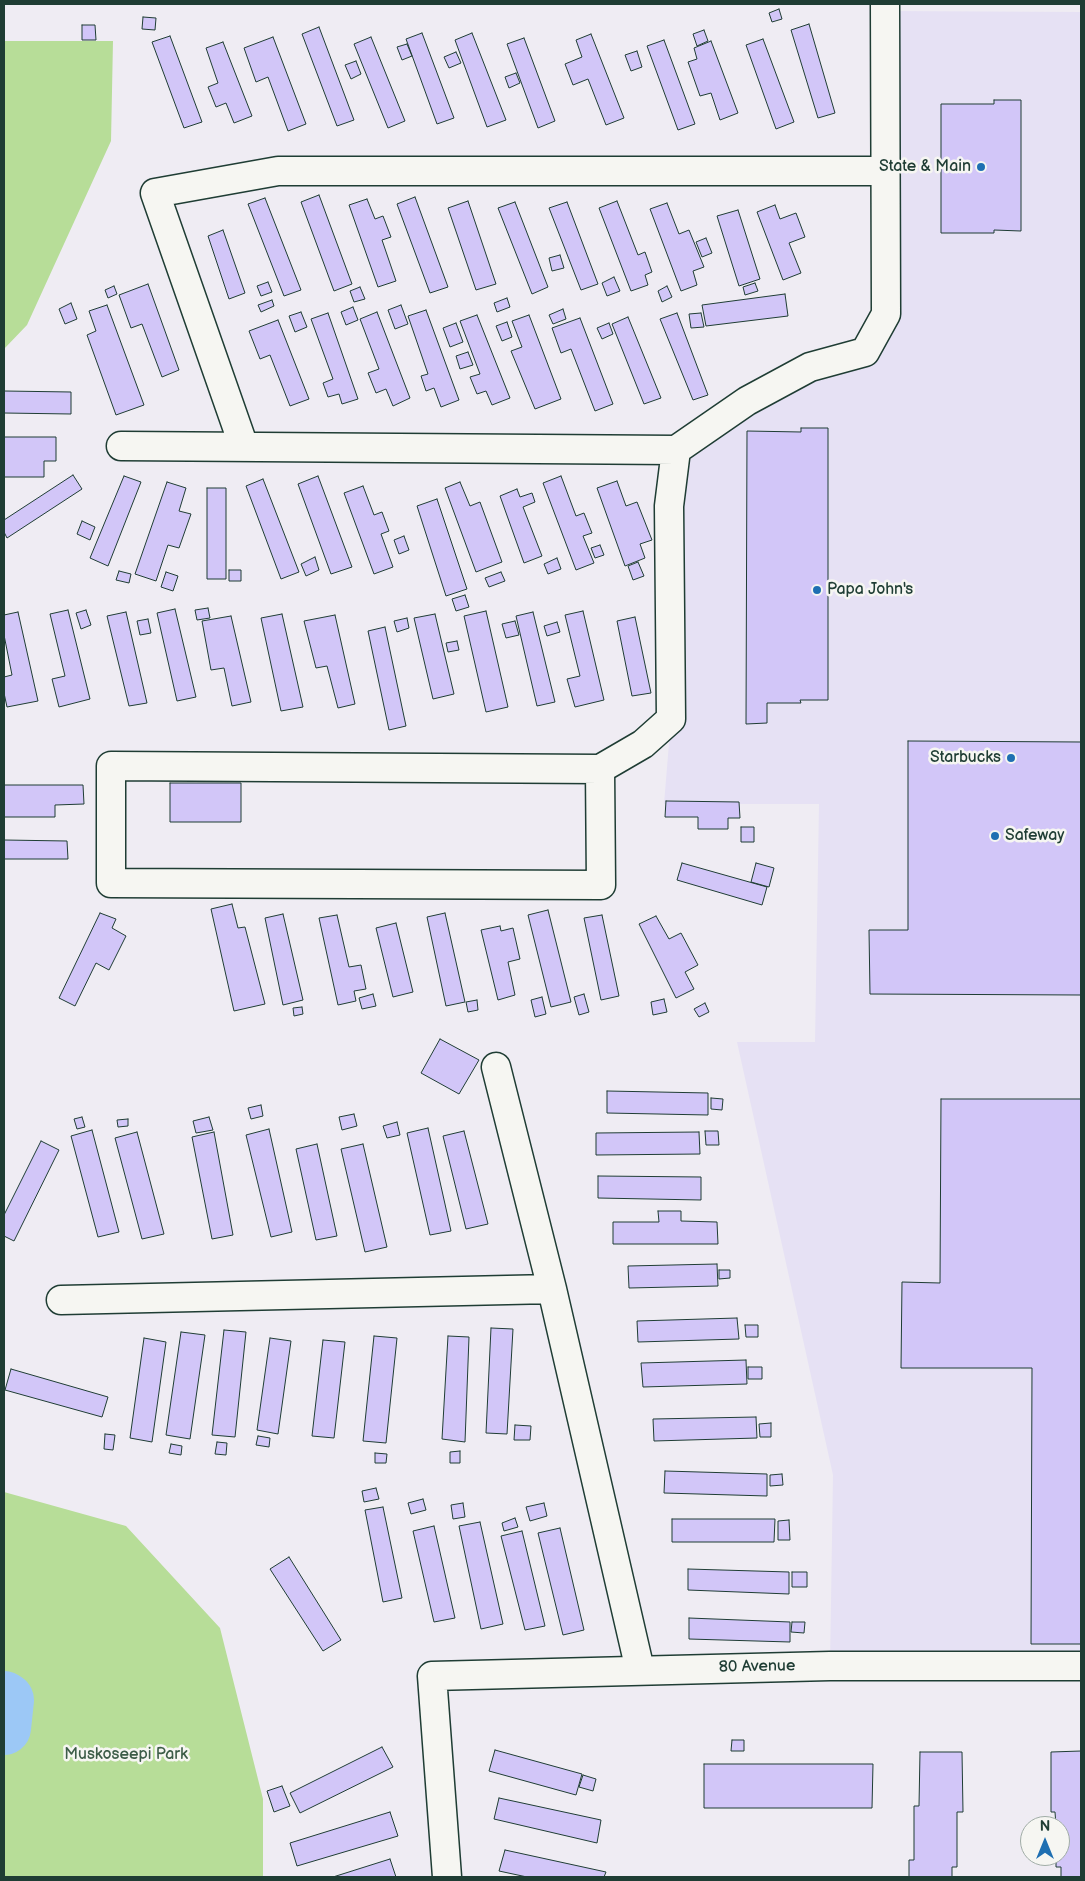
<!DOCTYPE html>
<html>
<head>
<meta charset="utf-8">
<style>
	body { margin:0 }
	#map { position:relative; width:1085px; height:1881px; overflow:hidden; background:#efecf3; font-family:"Balsamiq Sans",sans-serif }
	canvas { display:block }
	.frame { position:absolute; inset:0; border:5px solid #1f3d34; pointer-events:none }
	.north { position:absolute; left:1020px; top:1816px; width:50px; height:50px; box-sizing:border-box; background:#f6f6f2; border:1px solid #a0aca6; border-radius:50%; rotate:0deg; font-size:14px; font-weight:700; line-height:20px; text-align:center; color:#1f3d34 }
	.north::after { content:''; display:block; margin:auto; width:18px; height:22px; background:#1f6fb2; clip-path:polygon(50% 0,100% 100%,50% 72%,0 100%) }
</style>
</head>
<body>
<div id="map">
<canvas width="1085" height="1881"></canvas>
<div class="frame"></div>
<div class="north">N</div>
</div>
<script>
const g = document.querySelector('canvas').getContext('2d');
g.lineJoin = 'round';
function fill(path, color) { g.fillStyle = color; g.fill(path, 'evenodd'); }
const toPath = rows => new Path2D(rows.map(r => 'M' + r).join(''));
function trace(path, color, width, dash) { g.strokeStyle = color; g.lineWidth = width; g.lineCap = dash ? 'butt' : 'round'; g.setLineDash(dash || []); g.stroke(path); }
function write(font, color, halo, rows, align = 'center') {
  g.font = font + ' "Balsamiq Sans",sans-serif'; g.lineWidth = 5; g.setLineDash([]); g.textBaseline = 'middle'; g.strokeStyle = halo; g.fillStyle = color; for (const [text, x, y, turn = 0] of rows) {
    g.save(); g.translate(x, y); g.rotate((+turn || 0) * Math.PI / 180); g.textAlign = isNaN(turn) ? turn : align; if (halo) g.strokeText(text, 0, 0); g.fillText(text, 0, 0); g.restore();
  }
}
const built = toPath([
	[885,11,1081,12,1081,1666,830,1666,833,1475,737,1042,815,1042,819,804,664,804,671,719,676,450,865,352,886,314]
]);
const green = toPath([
	[4,41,113,41,111,141,27,325,4,349],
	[4,1492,126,1526,220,1628,263,1799,263,1877,4,1877]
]);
const river = toPath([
	[4,1698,7,1700,4,1728]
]);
const building = toPath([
	[779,9,782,19,772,22,769,13,779,9],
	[143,17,156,18,155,30,142,29,143,17],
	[809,24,835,113,818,118,791,30,809,24],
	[82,25,95,25,96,40,82,40,82,25],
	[319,27,354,120,337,126,302,34,319,27],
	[704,30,708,41,697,46,693,34,704,30],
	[422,33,454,118,437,124,406,39,422,33],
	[472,33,506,120,487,127,455,40,472,33],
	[591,34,624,118,606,125,588,79,573,85,565,64,582,57,576,40,591,34],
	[170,36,202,122,184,128,152,42,170,36],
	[273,37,306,124,288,131,268,77,256,82,244,48,273,37],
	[371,37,405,121,388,128,354,44,371,37],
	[524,38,555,121,538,128,507,44,524,38],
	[763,39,794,122,776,129,746,45,763,39],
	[664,40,695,124,678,130,647,46,664,40],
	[711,41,738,113,720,120,711,93,700,96,688,62,697,59,694,48,711,41],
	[223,42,252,116,234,123,226,103,216,107,208,87,218,83,206,48,223,42],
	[407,44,412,56,402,60,397,47,407,44],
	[637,51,642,67,631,71,625,55,637,51],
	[456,52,461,63,449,68,444,57,456,52],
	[356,61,361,74,351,79,345,65,356,61],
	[516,73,520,83,509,88,505,77,516,73],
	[994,100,1021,100,1021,231,994,230,994,233,941,233,941,104,994,104,994,100],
	[319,195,352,284,334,291,301,202,319,195],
	[415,197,448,287,430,293,397,204,415,197],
	[265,198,301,290,284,296,248,204,265,198],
	[367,199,375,219,383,216,391,237,382,240,396,281,378,287,349,205,367,199],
	[468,201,496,284,476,290,448,208,468,201],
	[617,201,638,255,645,252,652,272,645,275,648,285,631,291,599,208,617,201],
	[515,202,548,287,532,294,498,208,515,202],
	[567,202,598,284,581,290,549,208,567,202],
	[667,203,679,234,689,230,704,267,693,271,697,285,681,291,650,209,667,203],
	[775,205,780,219,796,213,805,237,789,243,801,273,783,280,757,212,775,205],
	[738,210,760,279,739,286,717,216,738,210],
	[223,230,245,293,229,299,208,236,223,230],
	[706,238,712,253,702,257,696,242,706,238],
	[560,255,564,268,552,271,549,258,560,255],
	[614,277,620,291,607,296,602,283,614,277],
	[268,282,272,292,261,296,257,286,268,282],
	[755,283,758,291,745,295,743,287,755,283],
	[148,284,179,370,162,377,142,324,131,328,119,295,148,284],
	[114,286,117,294,108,298,105,290,114,286],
	[667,286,672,297,662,302,658,291,667,286],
	[360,287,365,299,354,302,350,291,360,287],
	[785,294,788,316,706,326,702,305,785,294],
	[507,298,510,307,497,312,494,303,507,298],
	[272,300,274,306,261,312,258,305,272,300],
	[71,303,77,319,65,324,59,309,71,303],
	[107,305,144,405,116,415,87,335,96,331,89,311,107,305],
	[401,305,408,324,395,329,388,310,401,305],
	[353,307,358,320,346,325,341,312,353,307],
	[563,309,566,319,553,324,549,315,563,309],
	[426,310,459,400,441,407,434,388,426,391,421,376,428,374,408,316,426,310],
	[301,312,307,327,295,332,289,316,301,312],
	[377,312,410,398,393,406,386,389,376,393,368,373,379,369,360,319,377,312],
	[328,313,358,399,342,404,339,394,328,397,323,383,333,379,311,319,328,313],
	[677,313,708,395,693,400,660,319,677,313],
	[701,313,704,327,691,328,689,314,701,313],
	[477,315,510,398,492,405,486,391,477,394,470,377,480,374,460,321,477,315],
	[529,315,561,399,535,409,511,351,522,347,512,321,529,315],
	[628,317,661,398,644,404,612,324,628,317],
	[580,318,613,404,595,411,571,349,561,353,552,328,580,318],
	[278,320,309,399,290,406,270,355,260,359,249,331,278,320],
	[507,322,512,337,502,341,496,326,507,322],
	[456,323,463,342,450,347,443,328,456,323],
	[609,323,613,334,602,339,597,328,609,323],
	[468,352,473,365,460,369,456,356,468,352],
	[4,391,71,392,71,414,4,413,4,391],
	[801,428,828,428,828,700,800,700,801,703,767,703,767,723,746,724,747,431,801,432,801,428],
	[4,437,56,437,56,461,44,461,44,477,4,477,4,437],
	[73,475,82,489,7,538,4,532,4,520,73,475],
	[124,476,141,482,108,566,90,558,124,476],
	[318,476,352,567,331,574,298,484,318,476],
	[561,476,576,516,584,513,592,533,583,536,594,563,576,570,543,483,561,476],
	[263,479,299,572,281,579,246,486,263,479],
	[617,481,626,506,637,502,652,540,640,544,645,558,625,566,597,488,617,481],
	[167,482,186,488,179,511,191,514,179,548,168,545,156,581,135,574,167,482],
	[460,482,470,506,480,502,502,562,476,572,445,488,460,482],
	[363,486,374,515,382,512,389,531,381,534,393,567,374,574,344,493,363,486],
	[207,488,226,488,226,579,207,579,207,488],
	[517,489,520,497,532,493,535,502,523,507,542,556,524,563,500,496,517,489],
	[437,499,467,589,446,596,417,506,437,499],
	[82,521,95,527,90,540,77,534,82,521],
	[404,536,409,550,399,554,394,540,404,536],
	[600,545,604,555,595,558,591,548,600,545],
	[315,557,319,570,306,576,301,564,315,557],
	[557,558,561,569,548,574,544,564,557,558],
	[638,562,644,576,633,580,628,566,638,562],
	[229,570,241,570,241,581,229,581,229,570],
	[119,571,131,574,129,583,116,580,119,571],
	[166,572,178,576,173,591,161,587,166,572],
	[501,572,505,581,489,587,485,578,501,572],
	[465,595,469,607,456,611,452,599,465,595],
	[208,608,210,618,197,620,195,610,208,608],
	[175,609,196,697,177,701,157,613,175,609],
	[68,610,90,699,59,707,52,679,65,676,50,614,68,610],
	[86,610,91,625,81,629,76,613,86,610],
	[486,611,508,707,486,712,464,616,486,611],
	[583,611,604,700,575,707,567,679,580,676,565,615,583,611],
	[18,612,38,701,7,707,4,693,4,677,12,675,4,635,4,615,18,612],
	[126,612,147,703,129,706,107,616,126,612],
	[533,612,555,702,537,706,516,616,533,612],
	[282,614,303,707,281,711,261,618,282,614],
	[435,614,454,694,433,699,414,618,435,614],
	[335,615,355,704,338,708,327,666,316,668,304,621,335,615],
	[231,616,251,702,232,706,224,668,211,670,202,621,231,616],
	[635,617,651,693,632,696,617,621,635,617],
	[407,618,409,628,397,632,394,621,407,618],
	[148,619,151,633,140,635,137,621,148,619],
	[515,621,519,635,506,638,502,624,515,621],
	[557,622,560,632,547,636,544,626,557,622],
	[385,627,406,726,389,730,368,631,385,627],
	[457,641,459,650,448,652,446,643,457,641],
	[908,741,1081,742,1081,995,870,994,869,930,908,930,908,741],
	[170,783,241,783,241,822,170,822,170,783],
	[4,785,83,785,84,804,55,805,55,817,4,817,4,785],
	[666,801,739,802,740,818,728,818,728,829,698,829,698,817,665,817,666,801],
	[741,827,754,827,754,842,741,842,741,827],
	[4,840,67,841,68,859,4,859,4,840],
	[682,863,767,887,762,905,677,880,682,863],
	[756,863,774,868,769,887,751,882,756,863],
	[232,904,238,928,245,927,265,1004,234,1011,211,909,232,904],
	[548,910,571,1002,551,1007,528,915,548,910],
	[100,913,116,919,112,928,126,936,109,970,96,963,75,1006,59,998,100,913],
	[445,913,465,1002,446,1006,427,917,445,913],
	[283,914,303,1000,283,1005,265,918,283,914],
	[337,915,349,967,361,965,366,989,354,991,356,1001,338,1005,319,918,337,915],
	[602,915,619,996,601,1000,584,918,602,915],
	[656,916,669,939,681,933,698,965,685,972,694,989,676,998,639,924,656,916],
	[396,923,413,992,393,997,376,928,396,923],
	[500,926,501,931,513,928,520,959,508,962,515,995,498,1000,481,930,500,926],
	[373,994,376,1006,362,1009,359,998,373,994],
	[584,994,589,1012,579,1015,574,997,584,994],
	[542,997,546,1014,535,1017,531,1000,542,997],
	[664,999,667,1012,653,1015,651,1002,664,999],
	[477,1000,478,1010,468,1012,466,1002,477,1000],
	[705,1003,709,1012,699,1017,694,1009,705,1003],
	[302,1007,303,1014,294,1016,293,1008,302,1007],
	[440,1039,479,1060,459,1094,421,1073,440,1039],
	[607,1091,708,1093,708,1115,607,1113,607,1091],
	[711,1098,723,1099,722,1110,711,1109,711,1098],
	[941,1099,1081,1099,1081,1644,1031,1644,1032,1368,901,1368,902,1282,940,1283,941,1099],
	[261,1105,263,1116,251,1119,248,1108,261,1105],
	[354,1114,357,1126,342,1130,339,1117,354,1114],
	[82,1117,85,1127,77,1129,74,1119,82,1117],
	[209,1117,213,1130,196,1133,193,1121,209,1117],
	[128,1119,128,1126,118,1127,117,1120,128,1119],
	[397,1122,400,1135,387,1138,383,1126,397,1122],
	[428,1128,451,1231,430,1235,407,1133,428,1128],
	[269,1129,292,1232,271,1237,246,1135,269,1129],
	[92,1130,119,1232,98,1237,71,1136,92,1130],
	[464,1131,488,1224,466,1229,443,1136,464,1131],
	[705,1131,718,1131,719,1145,706,1145,705,1131],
	[137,1132,164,1234,142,1239,115,1138,137,1132],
	[214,1132,233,1235,212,1239,192,1137,214,1132],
	[699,1132,700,1154,596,1155,596,1133,699,1132],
	[41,1141,59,1150,14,1241,4,1236,4,1215,41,1141],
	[317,1144,337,1236,316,1240,296,1149,317,1144],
	[363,1144,387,1247,365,1252,341,1149,363,1144],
	[598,1176,701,1177,701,1200,598,1198,598,1176],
	[658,1211,681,1211,681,1221,717,1222,718,1244,613,1244,613,1222,659,1222,658,1211],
	[717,1264,718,1286,629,1288,628,1266,717,1264],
	[719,1270,730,1270,730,1278,719,1279,719,1270],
	[737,1318,739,1339,638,1342,637,1321,737,1318],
	[745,1325,758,1325,758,1337,746,1337,745,1325],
	[491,1328,513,1329,507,1434,486,1433,491,1328],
	[224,1330,246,1332,235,1437,212,1435,224,1330],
	[181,1332,205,1335,190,1439,166,1435,181,1332],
	[374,1336,397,1338,386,1443,363,1441,374,1336],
	[448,1336,469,1337,465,1442,442,1439,448,1336],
	[144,1338,166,1342,152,1442,130,1438,144,1338],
	[270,1338,291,1341,278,1434,257,1430,270,1338],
	[323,1340,345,1342,334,1438,312,1436,323,1340],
	[746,1360,747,1384,643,1387,641,1363,746,1360],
	[748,1367,762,1367,762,1379,748,1379,748,1367],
	[11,1369,108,1397,102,1417,5,1390,11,1369],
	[756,1417,757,1438,654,1441,653,1419,756,1417],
	[771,1423,771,1437,760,1437,759,1424,771,1423],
	[515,1425,531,1426,530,1440,514,1440,515,1425],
	[105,1434,115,1435,113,1450,104,1449,105,1434],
	[258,1436,270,1438,269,1447,256,1445,258,1436],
	[217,1442,227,1443,226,1455,215,1454,217,1442],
	[171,1444,182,1446,181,1455,169,1453,171,1444],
	[460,1451,460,1463,450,1463,450,1452,460,1451],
	[375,1453,387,1454,386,1463,375,1463,375,1453],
	[665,1471,767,1474,767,1496,664,1493,665,1471],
	[782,1474,783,1485,770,1486,770,1475,782,1474],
	[376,1488,379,1499,364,1502,362,1491,376,1488],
	[423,1499,426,1510,411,1514,408,1503,423,1499],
	[463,1503,465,1517,453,1519,451,1505,463,1503],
	[544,1503,547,1516,530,1521,526,1507,544,1503],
	[383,1507,402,1598,383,1602,365,1510,383,1507],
	[515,1518,518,1527,504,1531,502,1523,515,1518],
	[672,1519,775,1519,774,1542,672,1542,672,1519],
	[789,1520,790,1540,778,1540,778,1521,789,1520],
	[480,1522,503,1624,481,1629,459,1526,480,1522],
	[434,1526,455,1618,434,1622,413,1531,434,1526],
	[560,1528,584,1630,563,1635,538,1533,560,1528],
	[522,1531,545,1626,525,1630,501,1536,522,1531],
	[289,1557,341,1640,323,1651,270,1569,289,1557],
	[688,1569,789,1572,789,1594,688,1590,688,1569],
	[792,1572,807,1572,807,1587,792,1587,792,1572],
	[689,1618,790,1622,790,1642,689,1639,689,1618],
	[792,1622,805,1622,804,1633,791,1632,792,1622],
	[732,1740,744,1740,744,1751,731,1751,732,1740],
	[382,1747,393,1767,300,1813,290,1793,382,1747],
	[495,1750,582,1774,576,1795,489,1771,495,1750],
	[1081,1751,1081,1877,1061,1877,1061,1867,1056,1867,1056,1856,1060,1856,1060,1826,1056,1826,1055,1812,1051,1812,1051,1752,1081,1751],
	[920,1752,962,1752,963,1812,957,1812,957,1867,952,1867,952,1877,909,1877,909,1860,914,1860,914,1806,919,1806,920,1752],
	[704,1764,873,1764,872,1808,704,1808,704,1764],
	[583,1775,596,1779,593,1791,579,1787,583,1775],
	[282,1786,290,1806,274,1812,267,1791,282,1786],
	[499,1798,601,1820,597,1843,494,1819,499,1798],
	[390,1812,398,1836,297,1866,290,1843,390,1812],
	[505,1850,606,1872,604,1877,527,1877,499,1871,505,1850],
	[390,1859,396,1877,333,1877,390,1859]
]);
const minor = toPath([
	[121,446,676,450,747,401,810,367,865,352,886,314,885,4],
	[244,447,155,193,278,171,884,171],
	[600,769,601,885,111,883,111,766,600,769,643,744,671,719,669,506,676,450],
	[496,1067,552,1289,640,1670],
	[61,1300,552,1289],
	[447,1877,432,1676,830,1666,1081,1666]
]);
const markers = [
	[981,167,5,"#1f6fb2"],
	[817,590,5,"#1f6fb2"],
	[1011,758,5,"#1f6fb2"],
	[995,836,5,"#1f6fb2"]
];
const poiNames = [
	["State & Main",971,167],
	["Papa John's",827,590,"left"],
	["Starbucks",1001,758],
	["Safeway",1005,836,"left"]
];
const streetNames = [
	["80 Avenue",757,1667,-1]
];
const parkNames = [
	["Muskoseepi Park",126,1755]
];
fill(built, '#e6e1f4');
fill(green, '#b7dd98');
trace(river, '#9cc8f6', 54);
fill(building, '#d2c6f8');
trace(building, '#1f3d34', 1);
trace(minor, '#1f3d34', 31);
trace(minor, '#f6f6f2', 28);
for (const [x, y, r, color] of markers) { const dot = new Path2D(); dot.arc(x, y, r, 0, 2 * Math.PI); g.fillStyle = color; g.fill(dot); trace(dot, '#f6f6f2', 2); }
write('16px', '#1f3d34', '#f6f6f2', poiNames, 'right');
write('16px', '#1f3d34', '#f6f6f2', streetNames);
write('16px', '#3d5d48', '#f6f6f2', parkNames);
</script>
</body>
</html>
